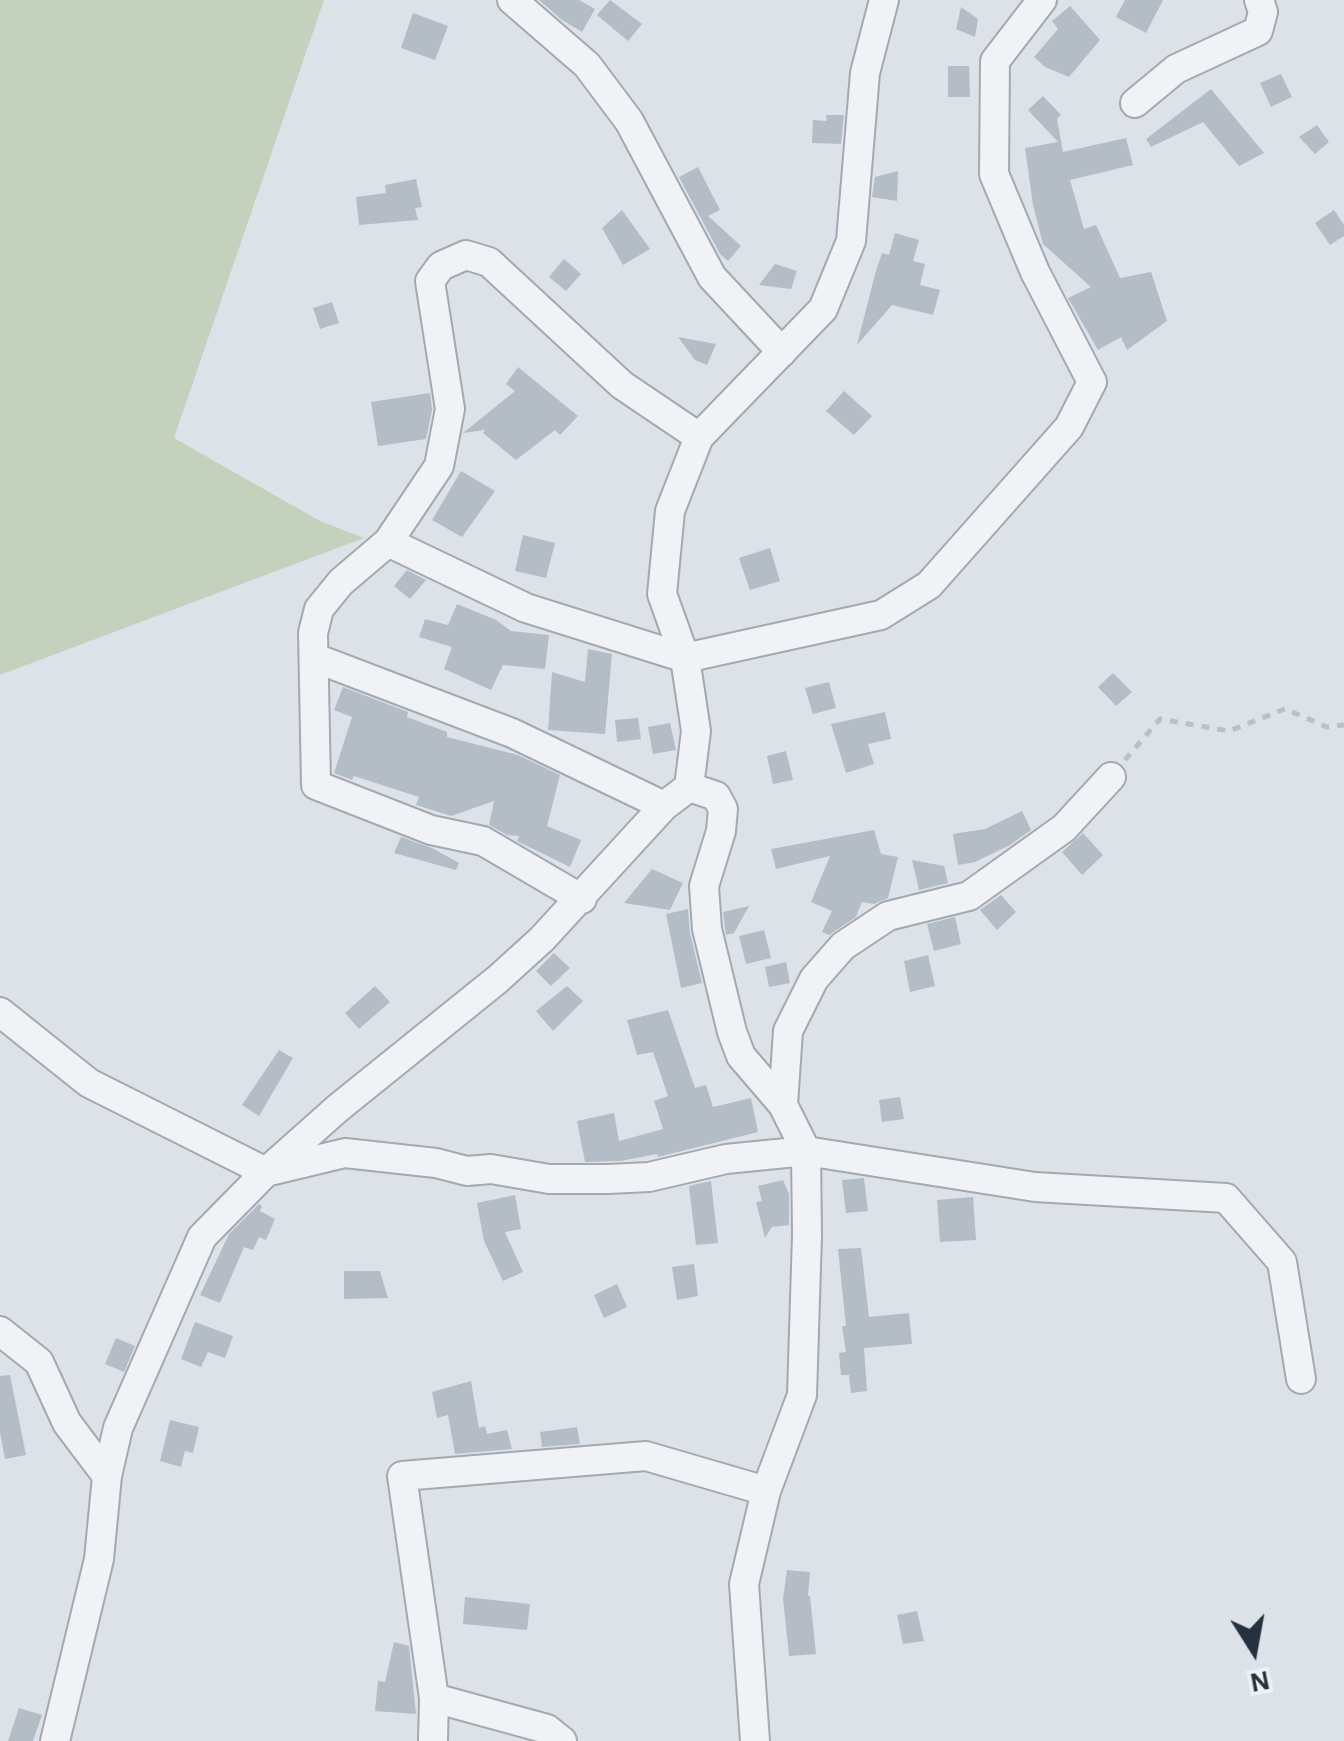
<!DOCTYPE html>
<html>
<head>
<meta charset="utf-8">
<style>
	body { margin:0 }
	#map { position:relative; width:1344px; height:1741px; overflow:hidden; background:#dde2e8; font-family:"Alegreya Sans",sans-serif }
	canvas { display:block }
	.north { position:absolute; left:1204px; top:1601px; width:100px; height:100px; -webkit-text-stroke:8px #ecf1f5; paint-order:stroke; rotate:169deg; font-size:28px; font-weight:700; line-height:40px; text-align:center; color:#25313f }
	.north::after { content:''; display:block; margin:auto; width:35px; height:45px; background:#25313f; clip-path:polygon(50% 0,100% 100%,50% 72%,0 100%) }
</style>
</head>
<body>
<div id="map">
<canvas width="1344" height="1741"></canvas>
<div class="north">N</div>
</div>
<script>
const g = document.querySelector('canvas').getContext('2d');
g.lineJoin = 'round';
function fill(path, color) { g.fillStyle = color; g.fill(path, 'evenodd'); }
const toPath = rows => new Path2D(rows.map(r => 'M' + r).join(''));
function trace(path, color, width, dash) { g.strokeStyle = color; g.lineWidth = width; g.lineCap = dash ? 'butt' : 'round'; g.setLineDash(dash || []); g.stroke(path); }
const green = toPath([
	[0,0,324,0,174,438,320,521,364,538,0,675]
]);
const building = toPath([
	[539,0,579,0,595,9,582,32,562,20],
	[610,0,642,24,628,41,597,15],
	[1125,0,1163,0,1146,33,1116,17],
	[1070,6,1100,40,1069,77,1045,67,1034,57,1058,29,1052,21],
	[961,7,978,19,975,37,956,29],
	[413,13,448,26,435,60,401,48],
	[948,66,969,66,970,97,948,97],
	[1281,74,1292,97,1271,107,1260,83],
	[1211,89,1264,153,1239,166,1203,122,1151,147,1146,139],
	[1043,96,1061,115,1057,119,1063,152,1126,138,1133,165,1070,180,1084,229,1096,225,1120,278,1151,272,1167,321,1127,350,1121,337,1098,350,1068,298,1091,287,1043,244,1033,205,1025,148,1058,142,1028,110],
	[826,115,844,115,841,144,812,143,813,120,827,121],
	[1317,125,1329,142,1315,154,1299,137],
	[698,167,720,210,708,216,741,246,728,261,720,254,679,177],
	[898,171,897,201,872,197,875,177],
	[416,179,422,207,415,208,418,220,359,225,356,197,386,193,385,185],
	[622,210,650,249,623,265,602,228],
	[1334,210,1344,225,1344,236,1330,245,1315,223],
	[895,233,919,240,913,261,925,264,920,285,940,290,933,315,892,305,857,345,875,274,882,253,889,255],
	[564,259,581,274,566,291,549,277],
	[775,264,797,271,791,289,759,285],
	[332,302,339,323,320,329,313,308],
	[678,337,716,344,707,365,695,360],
	[518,367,578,416,560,435,555,430,516,460,483,433,485,430,463,433,515,391,506,384],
	[844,391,872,416,854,435,826,411],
	[430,393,432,410,426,439,378,446,371,402],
	[461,471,495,491,462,537,432,520],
	[523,535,555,543,546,578,515,571],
	[770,548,780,581,750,590,739,558],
	[407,570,426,580,410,599,394,586],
	[457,604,496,620,511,631,549,635,545,669,503,665,491,690,444,669,452,647,419,637,425,619,448,625],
	[588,649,612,654,605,734,548,730,552,672,585,682],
	[1113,673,1132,692,1116,706,1098,687],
	[829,682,836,708,813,714,805,688],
	[343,687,408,712,407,717,447,732,447,737,518,755,560,775,547,826,581,840,570,867,517,841,519,836,507,835,489,825,494,801,451,816,416,805,419,797,354,776,352,780,334,773,352,717,334,710],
	[885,712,891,739,868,744,874,764,846,773,831,724],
	[638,718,641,739,617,742,615,720],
	[670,723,676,750,653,754,648,727],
	[786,751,793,780,773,784,767,756],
	[1022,811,1031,830,1010,845,975,862,958,865,953,834,985,829],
	[874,830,881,854,898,857,888,898,874,904,862,902,856,917,829,935,822,932,832,911,811,902,830,856,776,869,771,849],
	[1083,833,1103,855,1082,875,1062,852],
	[401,837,432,848,459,863,456,870,394,853],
	[912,860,944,866,948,883,919,890],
	[652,869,683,883,670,910,624,903],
	[1001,895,1016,912,997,930,980,910],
	[749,906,734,933,726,935,723,912],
	[688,909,690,933,702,983,681,988,666,914],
	[955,917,961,944,934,951,927,924],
	[764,930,771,958,746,964,739,936],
	[554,953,570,968,551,986,536,971],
	[928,955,935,986,910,992,904,961],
	[786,962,790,983,769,987,765,967],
	[375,986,390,1002,359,1029,345,1013],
	[567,986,583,1001,553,1031,536,1011],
	[668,1010,695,1088,706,1085,713,1107,751,1098,758,1132,658,1157,657,1154,621,1161,585,1162,577,1121,614,1113,619,1141,663,1129,654,1101,668,1096,653,1052,637,1055,627,1020],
	[279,1050,293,1058,259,1116,242,1105],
	[900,1097,904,1119,882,1122,879,1100],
	[864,1178,868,1211,846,1213,842,1180],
	[783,1180,789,1194,789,1225,772,1227,765,1238,756,1202,762,1201,758,1186],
	[711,1181,718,1243,696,1245,689,1186],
	[515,1195,521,1229,505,1232,523,1272,503,1281,484,1241,477,1203],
	[973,1197,976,1240,940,1242,937,1200],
	[259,1204,262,1206,260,1211,275,1219,266,1240,259,1237,253,1250,244,1247,220,1303,200,1295,229,1234],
	[861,1248,869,1317,909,1313,912,1344,864,1348,867,1391,851,1393,849,1375,841,1375,839,1353,846,1352,842,1326,846,1326,838,1249],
	[694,1264,698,1296,677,1300,672,1267],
	[344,1271,380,1271,388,1298,344,1299],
	[617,1284,627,1307,604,1318,594,1295],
	[195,1322,233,1336,225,1358,208,1352,201,1367,181,1359],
	[116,1338,135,1346,124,1372,105,1364],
	[10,1375,26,1455,5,1459,0,1432,0,1376],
	[471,1381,479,1428,485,1426,487,1434,507,1430,512,1449,455,1454,448,1415,437,1418,432,1392],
	[170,1420,199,1427,193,1453,185,1451,181,1467,160,1461],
	[577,1427,580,1444,542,1447,540,1432],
	[787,1570,810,1572,808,1596,810,1596,816,1654,789,1656,783,1599],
	[465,1597,530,1604,527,1630,463,1624],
	[917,1611,924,1641,903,1644,897,1615],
	[394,1642,409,1646,416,1714,375,1711,378,1681,385,1682],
	[19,1708,42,1715,33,1741,8,1741]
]);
const path = toPath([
	[1125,760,1160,719,1229,731,1285,709,1327,727,1344,725]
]);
const minor = toPath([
	[512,0,587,65,629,121,712,277,782,352],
	[1135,103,1176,69,1258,31,1263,12,1259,0],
	[388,542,526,608,685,658,881,615,929,585,1069,427,1092,382,1035,272,994,174,995,61,1042,0],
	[315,658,512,733,664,806],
	[689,787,716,796,723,809,721,831,704,886,707,929,732,1032,741,1056,783,1105],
	[582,899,483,841,431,830,316,785,313,633,319,609,341,582,388,542,439,466,450,409,430,281,441,266,466,255,489,262,622,385,699,437],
	[0,1012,89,1083,266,1172,345,1153,436,1163,467,1171,491,1169,549,1179,608,1179,649,1177,726,1159,806,1151,1035,1187,1226,1198,1282,1262,1301,1379],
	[0,1331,39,1362,67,1423,107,1476],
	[434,1698,547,1729,562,1741],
	[55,1741,99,1559,107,1476,118,1428,202,1237,266,1172,338,1108,498,979,542,939,664,806,689,787,696,731,685,658,662,594,670,511,699,437,823,309,851,241,865,73,884,0],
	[433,1741,434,1698,402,1476,646,1456,766,1491],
	[755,1741,744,1584,766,1491,802,1395,807,1235,806,1151,783,1105,788,1031,814,979,843,946,888,916,969,896,1064,828,1111,777]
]);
fill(green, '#c4d2bd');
fill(building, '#b4bcc5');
trace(minor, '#a2a9b2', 32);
trace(path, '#bbc0c6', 5, [8, 8]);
trace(minor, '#f0f2f6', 28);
</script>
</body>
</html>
